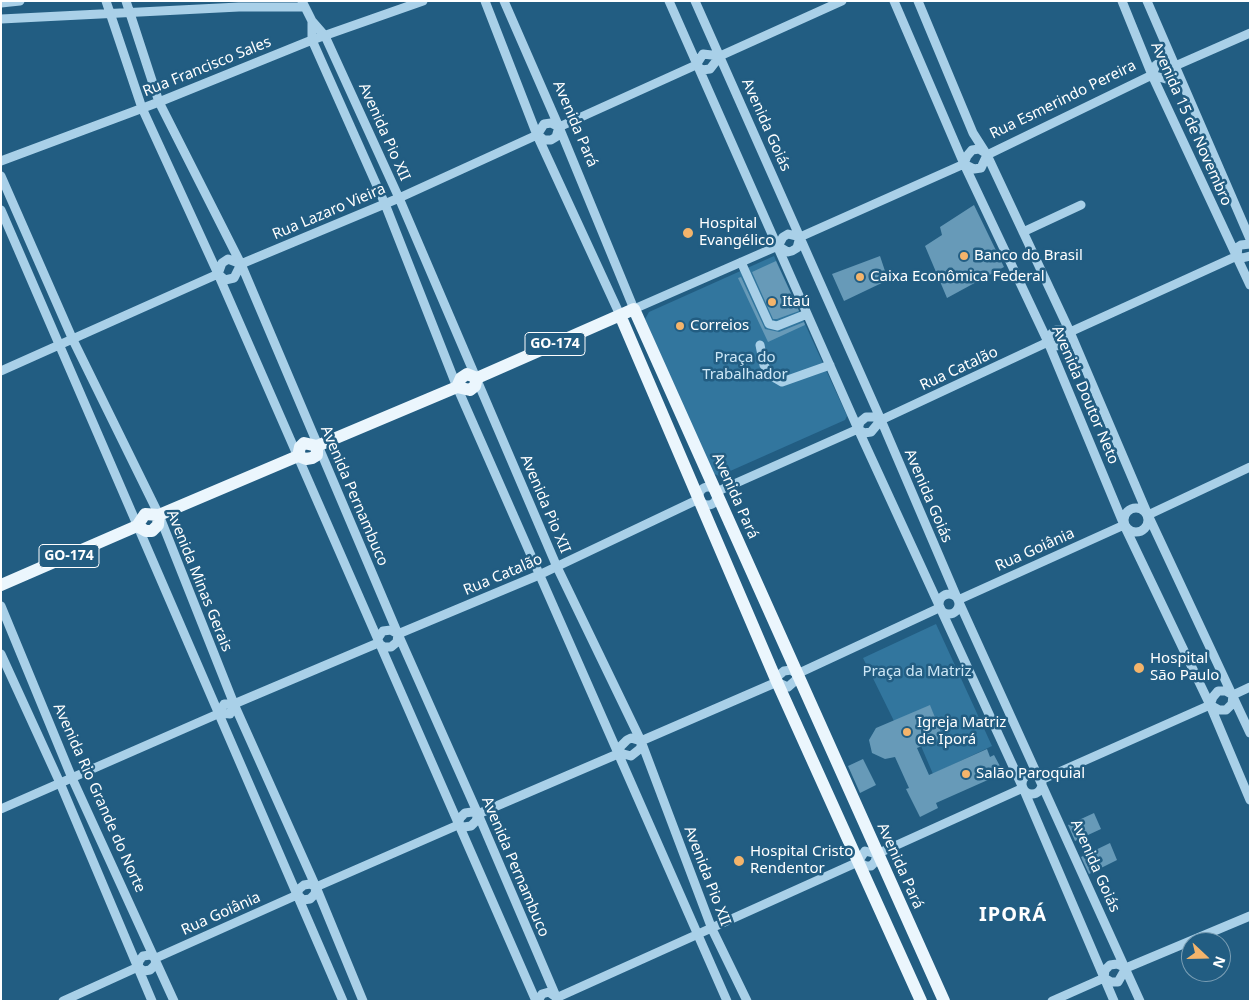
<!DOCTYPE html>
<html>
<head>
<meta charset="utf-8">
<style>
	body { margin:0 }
	#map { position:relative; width:1251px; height:1002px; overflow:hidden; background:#225d82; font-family:"Noto Sans",sans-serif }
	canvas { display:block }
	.frame { position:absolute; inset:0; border:2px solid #fff; pointer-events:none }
	.north { position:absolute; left:1181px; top:932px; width:50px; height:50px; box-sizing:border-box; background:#225d82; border:1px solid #7a9eb4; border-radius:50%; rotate:111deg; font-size:14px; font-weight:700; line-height:20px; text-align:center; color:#fff }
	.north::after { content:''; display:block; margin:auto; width:18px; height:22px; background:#f4b46b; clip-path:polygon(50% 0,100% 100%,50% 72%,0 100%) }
</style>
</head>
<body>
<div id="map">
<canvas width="1251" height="1002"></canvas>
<div class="frame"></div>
<div class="north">N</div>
</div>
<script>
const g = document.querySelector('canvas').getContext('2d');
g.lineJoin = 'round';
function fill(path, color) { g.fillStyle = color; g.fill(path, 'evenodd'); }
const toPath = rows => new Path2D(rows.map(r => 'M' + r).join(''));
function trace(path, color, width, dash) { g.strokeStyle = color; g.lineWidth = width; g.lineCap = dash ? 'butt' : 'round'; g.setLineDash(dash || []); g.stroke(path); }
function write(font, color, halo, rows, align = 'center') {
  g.font = font + ' "Noto Sans",sans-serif'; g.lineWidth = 5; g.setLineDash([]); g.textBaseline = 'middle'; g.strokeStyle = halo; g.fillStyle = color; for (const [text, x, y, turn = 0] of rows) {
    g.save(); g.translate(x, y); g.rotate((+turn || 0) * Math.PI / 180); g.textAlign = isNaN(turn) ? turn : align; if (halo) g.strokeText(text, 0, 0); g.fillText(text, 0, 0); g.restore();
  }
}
const green = toPath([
	[774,256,847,416,845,420,719,476,712,473,645,319,649,312],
	[936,624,992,746,933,774,921,746,943,736,930,706,894,721,863,658]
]);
const building = toPath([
	[974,205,1004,267,947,298,925,246,942,235,940,227],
	[880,256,888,280,844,301,832,274],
	[776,261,799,311,777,319,773,319,752,272],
	[741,277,765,329,779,332,804,322,805,325,768,342,738,278],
	[930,705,943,737,917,748,929,775,987,749,990,757,994,755,1001,768,997,770,999,775,936,803,938,808,920,817,906,789,909,788,895,757,885,759,872,753,869,740,876,728],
	[863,759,876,785,860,793,848,766],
	[1094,813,1101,829,1075,841,1068,825],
	[1110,843,1117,860,1089,874,1081,857]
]);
const minor = toPath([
	[106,1,142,108,218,274,536,1001],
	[126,1,159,102,241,264,398,634,478,814,558,1001],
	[302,1,312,21,325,36,399,198,557,567,641,741,712,929,747,1001],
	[485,1,537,135,620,315],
	[504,1,559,127,634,309,778,246,783,237,788,234,800,237,964,164],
	[669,1,858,429,1023,788,1114,1001],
	[695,1,881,420,958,600,1140,1001],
	[894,1,964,164,1048,342,1124,525,1210,705,1250,800],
	[918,1,973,133,987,155,1070,332,1148,515,1250,733],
	[1122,1,1152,75,1250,285],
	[1147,1,1250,239],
	[1,3,20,1],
	[1,19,239,7,304,7],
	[312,21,312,40,385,204,457,387,727,1001],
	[696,65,702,70,710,69,720,56,842,1],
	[1175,66,1250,33],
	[1152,75,1166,79,1174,72,1175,66],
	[538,135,544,140,551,140,556,137,559,127],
	[987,155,1152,75,1156,65,1160,62,1165,61,1175,66],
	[1,161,159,102,312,40,423,1],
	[964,164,974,169,981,168,987,155],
	[964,164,967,156,972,150,979,149,987,154],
	[1,176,73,340,159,515,234,704,316,887,363,1001],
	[1,210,343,1001],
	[1023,232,1081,205],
	[778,246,788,252,792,251,797,248,800,237],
	[1237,256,1238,247,1241,245,1250,244],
	[741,262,769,324,777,326,807,314],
	[218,274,225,280,234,278,241,264],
	[1070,332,1237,256,1242,258,1250,256],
	[1048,342,1055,346,1063,345,1069,340,1070,332],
	[760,345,764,365,770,375,782,382,830,365],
	[1,371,218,274,222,263,228,259,241,264,399,198,537,135,544,124,551,123,559,127,696,65,703,54,720,56],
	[858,429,864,433,871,432,881,420,1048,342,1052,333,1056,330,1066,330,1070,332],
	'699 496a9 9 0 1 1 18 0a9 9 0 1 1-18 0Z',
	[716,492,858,429,860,422,866,417,874,417,881,420],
	'1124 520a12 12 0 1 1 24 0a12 12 0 1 1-24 0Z',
	[1148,515,1250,467],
	'939 604a10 10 0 1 1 20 0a10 10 0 1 1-20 0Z',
	[958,600,1124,525],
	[1,606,72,778,174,1001],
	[398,634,539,575,699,499],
	[378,643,378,638,383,631,391,630,398,634],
	[378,643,384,647,391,647,397,642,398,634],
	[1,654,60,783,152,1001],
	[797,674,939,608],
	[777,682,788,687,796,680,797,674],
	[777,682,778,676,784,671,791,670,797,674],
	[1233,695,1250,687],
	[1210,705,1219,710,1226,710,1232,704,1233,695],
	[220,713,224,704,234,704,378,643],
	[620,753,620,747,627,740,631,738,641,741,777,682],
	'1022 784a10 10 0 1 1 20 0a10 10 0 1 1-20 0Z',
	[1041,780,1210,705,1213,697,1218,691,1226,691,1233,695],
	[1,809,220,713,230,714,234,704],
	[458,825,460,818,465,813,472,812,478,814,620,753,631,756,641,748,641,741],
	[877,854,1023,788],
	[858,862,866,866,871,866,875,862,877,854],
	[298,895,303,900,310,899,315,894,316,887],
	[138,967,139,961,143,956,150,955,156,958,297,895,299,889,304,885,310,884,316,887,458,825,464,827,471,826,476,821,478,814],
	[138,967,144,971,150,970,155,965,156,958],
	[1104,978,1111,982,1118,982,1126,968,1250,916],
	[1104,978,1105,970,1110,965,1117,964,1126,968],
	[556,998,858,862,865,851,877,854],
	[63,1001,138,967],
	[538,1001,542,994,549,992,556,997],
	[1052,1001,1104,978]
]);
const major = toPath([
	[620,315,777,682,921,1001],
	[477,378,634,309,944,1001],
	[457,387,461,378,467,374,477,378],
	[298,456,300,447,304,443,317,446,457,387,470,390,475,386,477,378],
	[137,526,146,531,152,531,158,525,159,515],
	[1,585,137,526,145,514,159,515,298,456,306,459,312,458,317,455,317,446]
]);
const markers = [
	[688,233,6,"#f4b46b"],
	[964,256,5,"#f4b46b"],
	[860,277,5,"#f4b46b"],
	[772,302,5,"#f4b46b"],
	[680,326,5,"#f4b46b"],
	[1139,668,6,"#f4b46b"],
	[907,732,5,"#f4b46b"],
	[966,774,5,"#f4b46b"],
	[739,861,6,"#f4b46b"]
];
const shields = [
	[555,344,60],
	[69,556,60]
];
const shieldNames = [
	["GO-174",555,344],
	["GO-174",69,556]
];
const streetNames = [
	["Rua Francisco Sales",207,67,-22],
	["Rua Esmerindo Pereira",1063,100,-26],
	["Avenida Pará",575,124,67],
	["Avenida 15 de Novembro",1191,124,66],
	["Avenida Goiás",766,125,66],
	["Avenida Pio XII",384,132,66],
	["Rua Lazaro Vieira",329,212,-23],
	["Rua Catalão",959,369,-25],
	["Avenida Doutor Neto",1085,395,67],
	["Avenida Pernambuco",354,496,67],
	["Avenida Pará",735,496,66],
	["Avenida Goiás",928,496,67],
	["Avenida Pio XII",545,504,67],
	["Rua Goiânia",1035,550,-24],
	["Rua Catalão",503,575,-23],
	["Avenida Minas Gerais",199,581,68],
	["Avenida Rio Grande do Norte",99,798,66],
	["Avenida Pará",900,866,66],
	["Avenida Goiás",1095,866,66],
	["Avenida Pernambuco",515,867,67],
	["Avenida Pio XII",707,876,69],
	["Rua Goiânia",221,914,-24]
];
const poiNames = [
	["Hospital",699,224],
	["Evangélico",699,241],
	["Banco do Brasil",974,256],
	["Caixa Econômica Federal",870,277],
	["Itaú",782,302],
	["Correios",690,326],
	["Hospital",1150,659],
	["São Paulo",1150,676],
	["Igreja Matriz",917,723],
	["de Iporá",917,740],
	["Salão Paroquial",976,774],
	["Hospital Cristo",750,852],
	["Rendentor",750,869]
];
const parkNames = [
	["Praça do",745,358],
	["Trabalhador",745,375],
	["Praça da Matriz",917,672]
];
const districtNames = [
	["IPORÁ",1013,915]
];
fill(green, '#32769e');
fill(building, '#679ab8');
trace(minor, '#a9d0e8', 9);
trace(major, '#ebf6fd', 12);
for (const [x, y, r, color] of markers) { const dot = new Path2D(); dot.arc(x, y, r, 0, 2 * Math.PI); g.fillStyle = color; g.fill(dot); trace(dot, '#225d82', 2); }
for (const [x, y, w] of shields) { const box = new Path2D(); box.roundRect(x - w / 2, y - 11.5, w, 23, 4); g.fillStyle = '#225d82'; g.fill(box); trace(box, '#fff', 1); }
write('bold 14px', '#fff', null, shieldNames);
write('15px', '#fff', '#225d82', streetNames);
write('15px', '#fff', '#225d82', poiNames, 'left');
write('15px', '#cde7f6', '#225d82', parkNames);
g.letterSpacing = '1px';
write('bold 20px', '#fff', '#225d82', districtNames);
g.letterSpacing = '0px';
</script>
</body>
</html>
